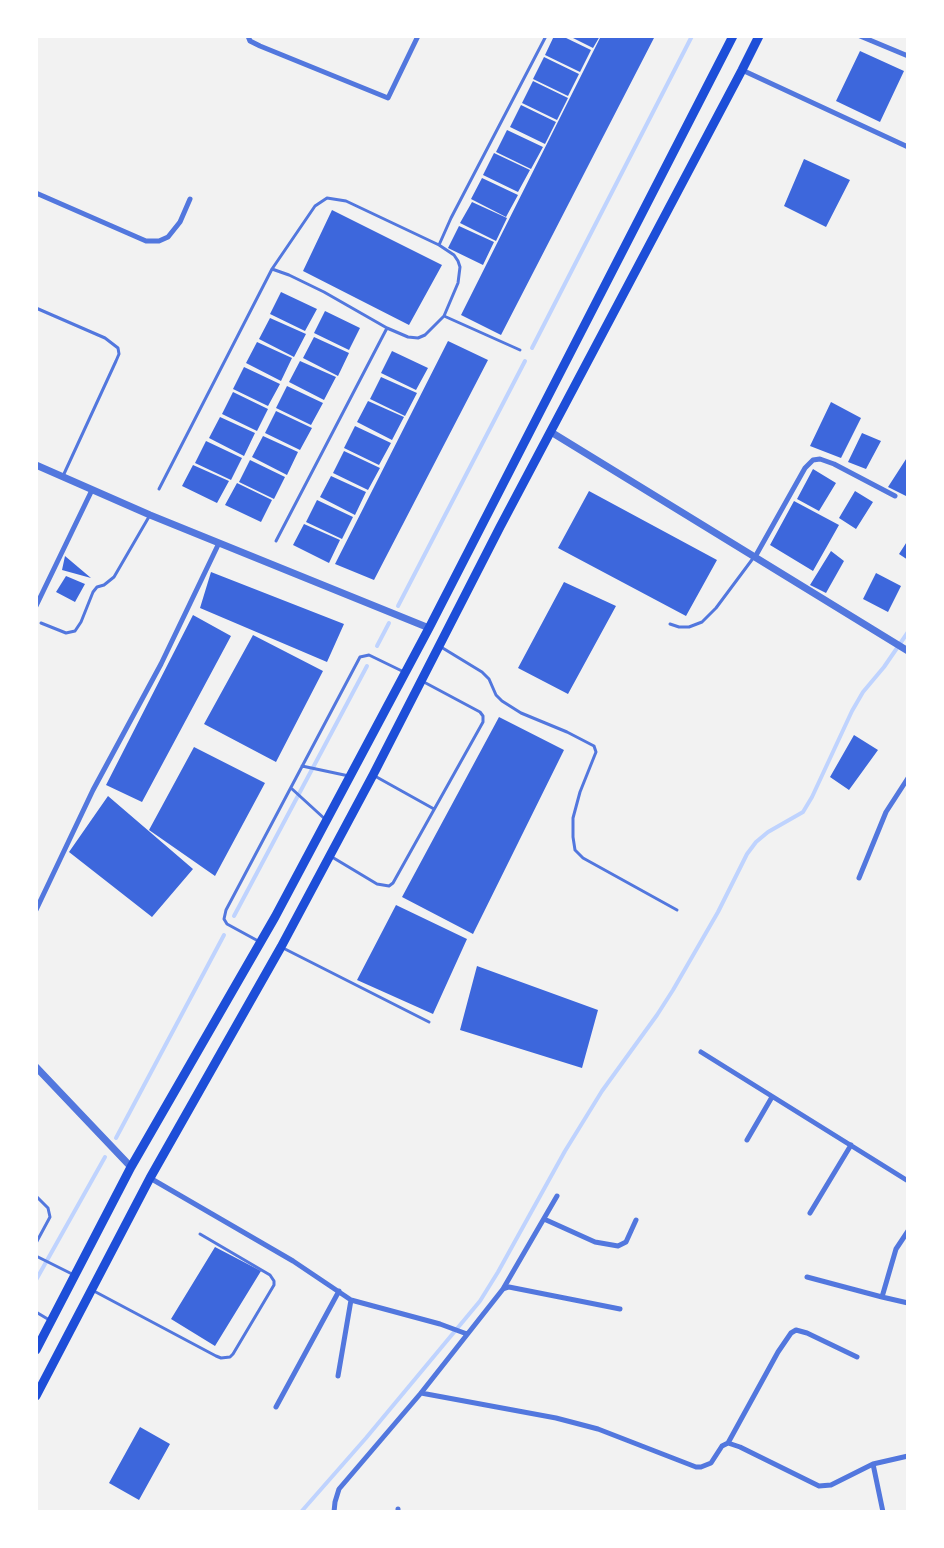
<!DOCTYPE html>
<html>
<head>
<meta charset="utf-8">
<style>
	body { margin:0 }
	#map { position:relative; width:944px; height:1548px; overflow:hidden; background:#f2f2f2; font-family:"Nunito Sans",sans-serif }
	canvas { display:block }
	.frame { position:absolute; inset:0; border:38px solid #fff; pointer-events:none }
</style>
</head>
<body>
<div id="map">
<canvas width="944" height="1548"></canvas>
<div class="frame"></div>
</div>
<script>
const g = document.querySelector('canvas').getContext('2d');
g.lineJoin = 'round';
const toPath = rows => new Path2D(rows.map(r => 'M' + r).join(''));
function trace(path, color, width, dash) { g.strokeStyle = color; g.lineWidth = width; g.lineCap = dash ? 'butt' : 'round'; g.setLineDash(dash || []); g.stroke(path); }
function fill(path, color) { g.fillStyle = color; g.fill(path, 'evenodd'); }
const stream = toPath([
	[532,348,692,36],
	[398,606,525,361],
	[377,646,389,623],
	[234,916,367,666],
	[116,1138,224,935],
	[36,1280,105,1157],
	[301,1512,366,1438,480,1301,498,1272,565,1151,602,1091,657,1015,673,990,718,912,747,854,756,842,768,832,803,812,812,797,852,711,863,692,884,667,908,632]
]);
const building = toPath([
	[554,36,562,36,591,50,580,72,545,55],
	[569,36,600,36,593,48],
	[601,36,655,36,501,335,461,315],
	[860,51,904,71,880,122,836,101],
	[544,57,579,74,568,96,533,79],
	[533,81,568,98,557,120,522,103],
	[521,105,556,122,545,144,510,127],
	[507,130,543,147,531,169,496,152],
	[494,153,530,170,518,192,483,175],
	[804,159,850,180,826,227,784,206],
	[482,178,518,195,506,217,471,199],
	[472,202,507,218,496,241,460,223],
	[332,210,442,265,409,325,303,271],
	[459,226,494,242,483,265,448,248],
	[281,292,317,309,305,331,270,314],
	[325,311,360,328,349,350,314,333],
	[270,318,306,334,294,357,259,339],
	[314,337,349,353,338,376,303,358],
	[448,341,488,360,374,580,335,564],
	[257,342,292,358,281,381,246,363],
	[392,351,428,368,416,390,381,373],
	[300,361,336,377,324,400,289,382],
	[244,367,280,384,268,406,233,389],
	[381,377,417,393,405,416,370,399],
	[287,386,323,403,311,425,276,408],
	[233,392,268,409,257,431,222,414],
	[368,401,404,417,392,440,357,422],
	[831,402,861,418,841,458,810,446],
	[276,411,312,428,300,450,265,433],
	[220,417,255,433,244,456,209,438],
	[355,426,391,443,379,465,344,448],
	[862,433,881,441,866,469,848,462],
	[263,436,298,452,287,475,252,457],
	[206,441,242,458,231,480,195,463],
	[344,451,380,468,368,490,333,473],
	[908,456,908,497,888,487],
	[250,460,285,477,274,499,239,482],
	[193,465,229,481,217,503,182,486],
	[813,469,836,483,819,511,797,499],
	[331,476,366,492,355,515,320,497],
	[237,483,272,500,261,522,225,505],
	[589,491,717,560,686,616,558,548],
	[855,491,873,502,856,529,839,518],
	[317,500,353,517,342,539,306,522],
	[794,501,839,525,813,571,770,545],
	[304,524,340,540,329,563,293,545],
	[908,540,908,560,899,554],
	[831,551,844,561,826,593,810,585],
	[65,556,91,578,62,570],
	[211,572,344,624,327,662,200,608],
	[876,573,901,586,888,612,863,599],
	[66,576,85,584,75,602,56,592],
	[564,582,616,606,568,694,518,668],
	[193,615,231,636,142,802,106,785],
	[253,635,323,671,276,762,204,724],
	[499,717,564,750,473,934,402,897],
	[854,735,878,750,849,790,830,777],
	[194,747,265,783,215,876,149,830],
	[108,796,193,869,152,917,69,852],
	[396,905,467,939,433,1014,357,980],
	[477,966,598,1010,582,1068,460,1030],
	[215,1247,261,1271,215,1346,171,1319],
	[140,1427,170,1444,139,1500,109,1483]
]);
const service = toPath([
	[439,245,454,255,458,261,460,267,458,283,444,316],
	[272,269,315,206,327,198,346,201,439,245,451,218,546,36],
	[36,308,105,338,118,348,119,354,116,361,63,476],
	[159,489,272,269,289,275,324,292,387,328],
	[276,541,387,328,408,337,418,338,425,335,444,316,520,350],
	[41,623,66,633,75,631,81,622,93,592,97,587,104,585,114,577,150,515],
	[670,624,679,627,689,627,702,622,716,608,754,557],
	[441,647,482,672,489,679,496,695,502,701,521,713,567,732,594,746,596,752,580,792,573,818,573,837,575,850,583,858,677,910],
	[302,766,349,776],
	[373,775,434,809],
	[291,788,326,820],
	[332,857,377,884,389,886,393,883,483,722,483,716,480,712,422,681],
	[260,942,227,924,224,919,226,910,360,657,369,655,404,672],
	[283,948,429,1022],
	[36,1196,48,1208,50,1217,36,1243],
	[36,1256,74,1275],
	[92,1290,216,1356,221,1358,230,1357,233,1354,274,1285,274,1281,270,1275,200,1234],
	[36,1312,51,1321]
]);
const minor = toPath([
	[248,36,250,41,260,46,388,98,418,36],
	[860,36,908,56],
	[742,70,908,147],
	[36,193,146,241,159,241,168,237,180,222,190,199],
	[755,557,805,468,813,460,820,459,834,464,895,496],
	[36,606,92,490],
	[859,878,886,812,908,778],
	[36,910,93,790,161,664,219,543],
	[701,1052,908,1181],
	[747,1140,772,1097],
	[150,1178,293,1261,351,1300,440,1324,467,1334],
	[810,1213,851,1145],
	[544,1219,595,1242,618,1246,626,1242,636,1220],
	[807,1277,882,1297,896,1249,908,1231],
	[503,1289,557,1196],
	[882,1297,908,1303],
	[338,1376,351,1300],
	[421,1393,556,1418,598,1429,696,1467,701,1467,711,1463,722,1446,728,1443,778,1352,791,1333,796,1330,807,1333,857,1357],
	[276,1407,339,1291],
	[728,1443,740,1447,819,1486,831,1485,873,1464,908,1456],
	[873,1464,883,1512],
	[398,1509,398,1512],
	[334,1512,335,1502,339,1489,421,1393,503,1289,509,1287,620,1309]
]);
const tertiary = toPath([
	[551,432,908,651],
	[36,465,150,515,429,628],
	[36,1067,131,1167]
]);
const primary = toPath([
	[36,1350,131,1167,275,917,429,628,733,36],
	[36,1396,150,1178,281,947,373,775,500,527,742,70,759,36]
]);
trace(stream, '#bfd3fe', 4);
fill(building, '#3d67dc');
trace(service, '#5277de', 3);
trace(minor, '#5277de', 5);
trace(tertiary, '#5277de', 7);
trace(primary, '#1d4ed8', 9);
</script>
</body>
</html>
